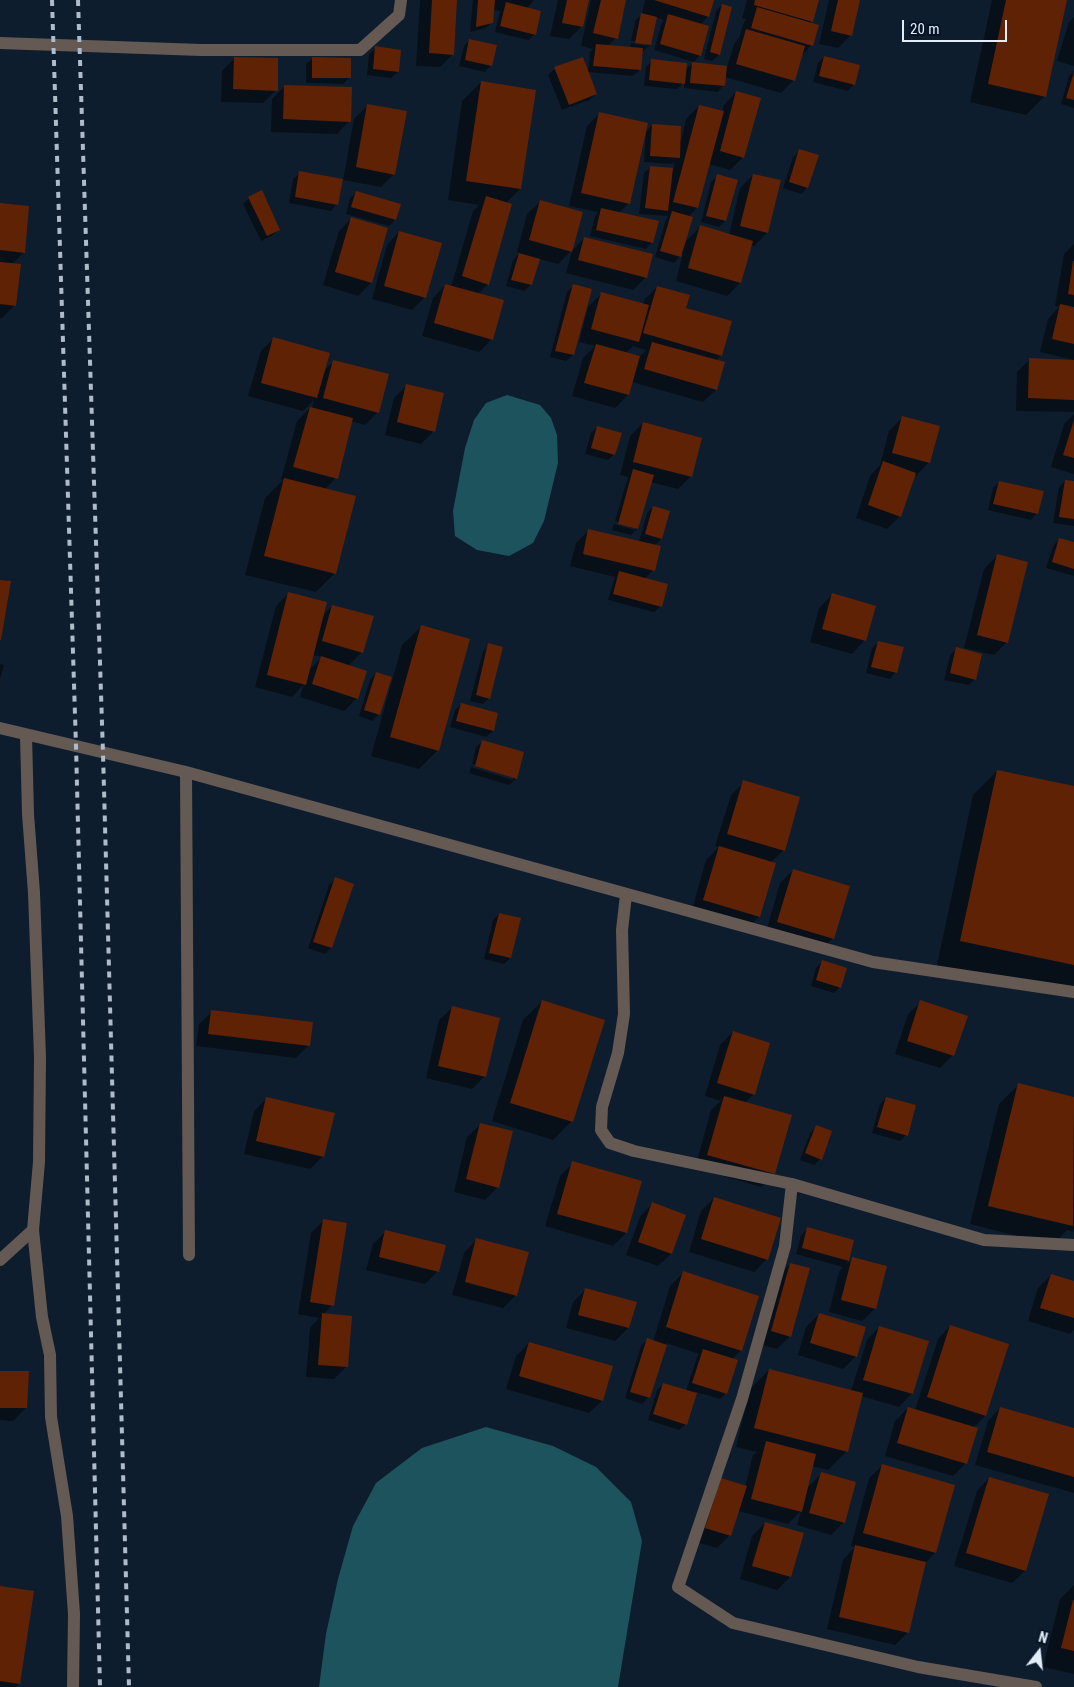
<!DOCTYPE html>
<html>
<head>
<meta charset="utf-8">
<style>
	body { margin:0 }
	#map { position:relative; width:1074px; height:1687px; overflow:hidden; background:#0e1d2e; font-family:"Roboto Condensed",sans-serif }
	canvas { display:block }
	.north { position:absolute; left:1014px; top:1627px; width:50px; height:50px; -webkit-text-stroke:4px #061324; paint-order:stroke; rotate:16deg; font-size:14px; font-weight:700; line-height:20px; text-align:center; color:#e3edf9 }
	.north::after { content:''; display:block; margin:auto; width:18px; height:22px; background:#e3edf9; clip-path:polygon(50% 0,100% 100%,50% 72%,0 100%) }
	.scale { position:absolute; left:902px; top:20px; width:105px; height:22px; box-sizing:border-box; border:2px solid #e3edf9; border-top:0; padding-left:6px; font-size:15px; line-height:18px; white-space:nowrap; color:#e3edf9; -webkit-text-stroke:4px #061324; paint-order:stroke }
</style>
</head>
<body>
<div id="map">
<canvas width="1074" height="1687"></canvas>
<div class="north">N</div>
<div class="scale">20 m</div>
</div>
<script>
const g = document.querySelector('canvas').getContext('2d');
g.lineJoin = 'round';
function fill(path, color) { g.fillStyle = color; g.fill(path, 'evenodd'); }
const toPath = rows => new Path2D(rows.map(r => 'M' + r).join(''));
function trace(path, color, width, dash) { g.strokeStyle = color; g.lineWidth = width; g.lineCap = dash ? 'butt' : 'round'; g.setLineDash(dash || []); g.stroke(path); }
const water = toPath([
	[507,395,540,405,551,418,557,435,558,463,544,521,533,543,509,556,477,550,455,536,453,511,465,448,474,420,486,403],
	[486,1427,553,1446,596,1467,631,1502,642,1541,618,1687,319,1687,326,1634,338,1579,353,1526,376,1483,422,1448]
]);
const shadow = toPath([
	[420,0,456,0,453,54,440,67,416,66],
	[473,0,534,0,527,8,535,34,528,40,495,32,500,11,493,10,492,22,486,28,470,32],
	[558,0,587,0,582,26,569,39,550,36],
	[591,0,625,0,616,38,608,46,630,48,631,43,647,46,647,43,631,41,635,21,642,14,645,0,713,0,708,16,700,25,700,55,694,62,654,50,662,22,664,20,655,17,650,45,643,51,641,51,640,70,633,76,588,72,590,52,593,49,581,46],
	[747,0,818,0,812,21,810,23,812,45,801,56,794,80,781,93,725,77,724,85,718,92,684,88,685,81,677,89,644,86,646,67,652,61,684,71,692,64,727,67,734,44,739,38,744,22,746,20,742,18],
	[829,0,859,0,851,35,838,48,819,44],
	[992,0,1066,0,1045,96,1026,115,970,102],
	[722,5,731,7,719,55,712,61,704,59,716,11],
	[1074,17,1074,66,1057,61,1069,22],
	[470,40,491,65,485,72,459,66,464,46],
	[376,48,398,72,391,78,367,75,369,54],
	[824,57,854,84,848,91,813,82,818,63],
	[235,58,276,90,263,103,221,102,222,71],
	[313,58,349,78,343,84,306,83,306,64],
	[555,68,596,94,589,100,562,110,548,75],
	[1074,71,1074,108,1061,104,1069,76],
	[481,82,520,189,506,203,488,284,478,294,492,339,479,352,422,336,433,298,445,285,451,287,473,211,479,205,448,200,462,101],
	[285,86,349,121,337,134,271,132,272,99],
	[736,92,743,157,730,170,709,164,697,208,688,217,684,243,700,227,729,235,740,188,753,175,767,233,754,246,751,245,740,283,727,296,676,281,683,253,674,263,655,257,666,219,668,216,639,214,644,173,651,167,673,170,675,161,672,164,644,162,646,132,652,125,681,141,686,119,699,106,722,112,724,105],
	[367,106,394,174,381,187,343,180,354,119],
	[600,113,629,203,619,213,652,242,646,249,590,236,595,216,598,212,569,206,587,126],
	[800,151,807,188,801,194,783,188,793,157],
	[300,173,337,204,331,211,289,203,293,179],
	[718,176,725,221,719,227,701,222,711,182],
	[357,192,395,220,389,226,346,214,350,198],
	[249,198,279,229,272,236,261,241,243,204],
	[540,202,571,251,558,264,539,259,531,285,524,291,506,286,513,260,520,253,517,252,527,214],
	[0,204,24,252,12,264,15,305,2,318,0,318],
	[352,218,387,229,371,283,358,296,323,285,339,231],
	[399,232,425,297,412,310,372,299,387,245],
	[584,238,646,277,633,290,566,273,572,251],
	[1074,244,1074,360,1040,352,1048,319,1059,307,1055,306,1064,254],
	[574,285,573,355,566,361,550,357,567,292],
	[657,287,685,309,721,355,716,361,716,390,703,402,632,382,628,395,615,408,572,396,583,358,595,346,579,342,588,307,601,294,643,305,644,300],
	[633,346,646,350,640,356,626,353],
	[273,339,324,371,334,361,378,412,365,425,351,421,336,478,325,489,335,573,316,592,245,575,265,498,283,480,281,480,297,421,310,408,312,408,314,400,303,411,248,396,261,351],
	[1030,359,1074,361,1074,412,1016,411,1017,372],
	[407,385,434,431,421,444,385,435,394,398],
	[1074,414,1074,474,1051,467,1064,424],
	[902,418,938,427,928,463,916,476,914,475,900,516,887,529,856,518,870,476,880,465,889,431],
	[643,423,690,477,678,489,650,482,637,529,631,535,612,530,614,524,635,530,635,527,615,521,628,477,620,475,630,436],
	[597,427,614,454,608,460,585,454,591,433],
	[1065,481,1074,482,1074,526,1053,523,1059,487],
	[999,482,1037,513,1031,520,988,510,993,488],
	[653,507,661,539,655,545,653,570,645,579,661,606,654,612,608,600,615,577,570,566,576,543,589,530,639,542,647,513],
	[1059,539,1074,544,1074,576,1046,568,1053,546],
	[997,556,1007,642,994,655,964,648,984,569],
	[289,593,322,616,332,606,362,652,348,666,357,698,344,711,300,697,304,684,292,697,255,687,276,606],
	[312,655,322,657,308,671],
	[832,595,874,607,864,641,852,654,810,642,819,608],
	[421,627,438,750,419,769,371,756,402,645],
	[878,642,896,672,890,679,866,673,872,648],
	[489,645,489,698,483,704,470,701,483,651],
	[956,649,975,679,969,685,944,680,950,655],
	[0,664,4,665,0,679],
	[376,673,379,714,372,721,359,716,370,680],
	[461,704,493,731,486,737,450,727,455,710],
	[483,741,516,779,509,785,469,773,471,767,513,780,513,777,472,764,476,747],
	[997,771,1074,787,1074,991,1071,993,937,965,973,795],
	[744,782,784,850,770,863,759,917,746,929,691,913,706,860,719,847,715,846,731,795],
	[793,870,833,938,820,951,765,935,780,883],
	[336,879,331,948,325,954,308,948,329,885],
	[499,914,510,958,504,964,484,959,493,920],
	[822,962,840,987,834,993,811,986,816,968],
	[542,1001,572,1121,553,1140,492,1121,523,1020],
	[921,1002,953,1055,940,1068,895,1054,908,1014],
	[452,1008,485,1076,472,1089,426,1078,439,1020],
	[212,1012,309,1045,296,1058,196,1046,199,1024],
	[733,1032,754,1094,745,1103,790,1116,774,1174,761,1187,695,1168,711,1110,721,1101,705,1096,720,1045],
	[1018,1085,1074,1098,1074,1232,1067,1230,1053,1245,970,1224,999,1104],
	[267,1098,323,1156,310,1169,244,1154,254,1111],
	[886,1098,906,1135,900,1141,872,1133,880,1104],
	[480,1125,498,1187,485,1200,454,1192,467,1137],
	[816,1127,820,1159,814,1165,800,1160,810,1133],
	[573,1163,640,1182,626,1233,613,1246,545,1226,560,1176],
	[714,1198,767,1259,754,1272,689,1252,701,1211],
	[652,1204,684,1215,671,1254,658,1266,626,1255,640,1217],
	[324,1220,332,1305,323,1315,347,1366,334,1379,306,1377,310,1328,319,1318,298,1314,311,1233],
	[808,1229,853,1241,847,1264,852,1259,875,1309,862,1321,829,1312,839,1272,843,1267,796,1254,801,1235],
	[386,1231,438,1271,425,1284,366,1270,373,1244],
	[476,1240,516,1295,503,1308,452,1295,464,1253],
	[790,1264,790,1336,777,1349,759,1344,777,1277],
	[683,1273,741,1350,732,1359,726,1393,720,1399,696,1392,686,1424,679,1430,648,1420,657,1390,664,1384,686,1391,697,1357,699,1354,666,1343,649,1397,642,1404,625,1398,641,1346,647,1340,653,1342,670,1286],
	[1051,1275,1074,1282,1074,1330,1070,1334,1028,1321,1038,1288],
	[586,1289,628,1328,615,1341,566,1328,573,1302],
	[819,1314,856,1356,843,1369,798,1355,806,1327],
	[950,1326,985,1416,973,1428,966,1463,953,1476,885,1456,895,1421,908,1408,915,1410,938,1339],
	[879,1327,927,1342,911,1394,899,1407,861,1396,847,1451,828,1470,812,1466,807,1488,821,1474,844,1522,831,1535,797,1525,801,1511,788,1524,738,1511,730,1535,717,1548,693,1541,709,1493,745,1487,753,1455,757,1452,736,1447,750,1389,769,1370,851,1391,867,1340],
	[529,1343,602,1401,589,1413,506,1389,516,1356],
	[0,1372,26,1408,13,1421,0,1420],
	[1000,1408,1074,1429,1074,1493,975,1465,988,1421],
	[882,1466,935,1553,924,1564,908,1632,895,1645,827,1629,843,1560,855,1547,851,1546,869,1478],
	[989,1478,1025,1571,1012,1583,954,1566,977,1491],
	[765,1523,802,1534,790,1577,777,1590,740,1579,752,1536],
	[1074,1585,1074,1674,1043,1667,1060,1599],
	[0,1587,19,1684,16,1687,0,1687]
]);
const building = toPath([
	[432,0,457,0,454,55,429,53],
	[478,0,495,0,493,23,476,27],
	[567,0,589,0,583,27,562,23],
	[601,0,626,0,618,39,593,33],
	[654,0,714,0,709,17],
	[755,0,819,0,813,22,754,5],
	[838,0,860,0,852,36,831,31],
	[1006,0,1067,0,1046,97,988,84],
	[506,2,541,11,536,35,500,26],
	[722,4,732,7,720,55,710,52],
	[757,7,819,25,813,46,751,28],
	[641,13,657,17,651,45,635,43],
	[668,14,709,26,701,56,660,44],
	[746,29,805,46,795,81,736,64],
	[469,39,497,45,492,66,465,60],
	[596,44,643,48,641,70,593,66],
	[375,46,401,50,399,72,373,69],
	[824,56,860,65,855,85,819,76],
	[234,57,278,58,278,91,233,89],
	[312,57,351,58,351,78,312,78],
	[583,57,597,94,569,105,554,67],
	[651,59,687,63,685,84,649,80],
	[692,62,727,66,725,86,690,83],
	[1074,72,1074,100,1066,98],
	[481,81,536,90,521,189,466,181],
	[284,85,352,87,351,122,283,119],
	[736,91,761,98,744,158,720,151],
	[367,104,407,111,395,175,356,167],
	[699,105,724,111,698,208,673,202],
	[599,112,648,123,630,204,581,193],
	[652,124,681,126,680,158,650,156],
	[799,149,819,155,808,188,789,182],
	[650,166,673,168,668,211,645,208],
	[299,171,343,179,338,205,295,197],
	[717,174,738,180,726,221,706,216],
	[753,174,781,180,768,233,740,226],
	[262,190,280,230,267,236,248,197],
	[356,191,401,204,396,220,351,207],
	[486,196,512,204,489,285,462,276],
	[540,200,583,212,572,252,529,240],
	[0,203,29,206,25,253,0,250],
	[601,208,659,221,653,243,596,230],
	[672,211,693,217,681,257,660,251],
	[351,217,388,228,372,283,335,272],
	[700,225,753,241,741,283,688,268],
	[399,231,442,243,426,298,384,286],
	[584,237,653,254,647,278,578,260],
	[519,253,540,259,532,285,511,280],
	[1073,261,1074,261,1074,295,1068,294],
	[0,262,21,264,16,306,0,304],
	[445,284,504,300,493,340,434,323],
	[573,284,592,289,574,355,555,351],
	[657,286,690,295,686,308,732,321,722,356,643,333],
	[601,292,649,305,639,342,591,329],
	[1060,304,1074,307,1074,344,1052,339],
	[273,337,330,353,317,398,261,383],
	[652,342,725,362,717,390,644,369],
	[596,344,640,356,629,395,584,383],
	[1029,358,1074,360,1074,400,1028,398],
	[333,360,389,374,379,413,323,398],
	[406,384,444,393,435,432,397,422],
	[310,407,353,418,338,479,293,467],
	[902,416,940,426,930,463,892,453],
	[1074,420,1074,458,1063,455],
	[643,422,702,438,692,477,633,462],
	[597,426,622,433,615,455,591,448],
	[883,461,916,473,901,517,868,505],
	[633,469,654,475,638,529,618,524],
	[284,478,356,496,336,574,264,556],
	[1065,480,1074,481,1074,519,1059,517],
	[999,481,1044,491,1038,514,993,504],
	[653,506,670,511,662,539,645,534],
	[588,529,661,546,655,571,583,554],
	[1059,538,1074,542,1074,569,1052,562],
	[997,554,1028,562,1008,643,977,635],
	[619,571,668,584,662,607,613,594],
	[0,580,11,581,1,640,0,640],
	[288,592,327,602,306,685,267,675],
	[832,593,876,606,866,641,822,629],
	[332,605,374,616,363,653,322,641],
	[421,625,470,639,439,751,390,737],
	[878,641,904,647,897,673,871,667],
	[488,643,503,647,490,699,476,695],
	[956,647,982,654,976,680,950,673],
	[321,656,367,671,358,699,312,684],
	[376,672,392,677,380,715,364,710],
	[461,703,498,713,494,731,456,721],
	[482,740,524,752,517,779,475,766],
	[997,770,1074,786,1074,965,960,941],
	[743,780,800,797,785,851,727,834],
	[719,846,776,863,760,917,703,900],
	[793,869,850,886,834,939,777,922],
	[335,877,354,884,332,948,313,942],
	[499,913,521,918,511,958,489,953],
	[822,960,847,968,841,988,816,980],
	[542,1000,605,1020,573,1122,510,1103],
	[920,1000,968,1016,954,1056,907,1041],
	[452,1006,500,1018,486,1077,438,1066],
	[211,1010,313,1022,310,1046,208,1034],
	[733,1031,770,1043,755,1095,717,1083],
	[1018,1083,1074,1097,1073,1226,988,1206],
	[724,1096,792,1115,775,1174,707,1155],
	[266,1097,335,1113,324,1157,256,1141],
	[886,1097,916,1105,908,1136,877,1127],
	[480,1123,513,1131,499,1188,466,1179],
	[816,1125,832,1131,822,1160,805,1153],
	[572,1161,642,1181,627,1233,557,1214],
	[714,1197,781,1218,768,1260,701,1239],
	[652,1202,686,1215,672,1254,638,1242],
	[323,1219,347,1223,334,1306,310,1302],
	[807,1227,854,1240,849,1261,802,1248],
	[385,1230,446,1245,439,1272,379,1257],
	[476,1238,529,1252,517,1296,465,1282],
	[852,1257,887,1266,876,1309,841,1300],
	[790,1263,810,1268,791,1337,771,1331],
	[683,1271,759,1296,742,1351,666,1327],
	[1051,1274,1074,1281,1074,1318,1040,1308],
	[585,1288,637,1302,629,1328,578,1315],
	[322,1313,352,1316,348,1367,318,1365],
	[819,1313,866,1327,857,1357,810,1343],
	[950,1325,1009,1344,986,1416,927,1397],
	[879,1326,929,1341,913,1394,863,1380],
	[647,1338,667,1345,650,1398,630,1392],
	[529,1342,613,1366,603,1401,519,1376],
	[703,1349,738,1360,727,1394,692,1383],
	[769,1369,863,1393,848,1452,754,1428],
	[0,1371,29,1371,27,1408,0,1408],
	[663,1383,697,1393,687,1425,653,1414],
	[908,1407,978,1428,967,1464,897,1443],
	[1000,1407,1074,1428,1074,1477,987,1452],
	[766,1441,816,1454,802,1512,751,1499],
	[882,1464,955,1485,936,1553,863,1533],
	[821,1472,856,1482,845,1523,809,1513],
	[989,1477,1049,1494,1026,1571,966,1553],
	[721,1478,747,1486,731,1536,705,1528],
	[765,1522,804,1533,791,1577,752,1566],
	[855,1545,926,1562,909,1633,839,1617],
	[0,1586,34,1591,20,1684,0,1681],
	[1073,1600,1074,1600,1074,1651,1061,1648]
]);
const minor = toPath([
	[0,43,201,50,360,50,399,15,401,0],
	[0,728,186,772,873,962,1074,992],
	[186,772,189,1255],
	[626,895,622,930,624,1014,618,1053,602,1107,601,1130,610,1143,634,1151,792,1184,984,1240,1074,1245],
	[792,1184,785,1246,742,1399,678,1587,733,1623,918,1667,1036,1687],
	[33,1230,42,1317,50,1355,51,1417,67,1516,74,1614,73,1687],
	[0,1260,33,1230,39,1162,40,1057,34,893,28,814,26,735]
]);
const rail = toPath([
	[52,0,76,746,100,1687],
	[78,0,103,753,129,1687]
]);
fill(water, '#1d535d');
fill(shadow, '#0007');
fill(building, '#602205');
trace(minor, '#655954', 12);
trace(rail, '#b0bbc9', 4, [6, 6]);
</script>
</body>
</html>
